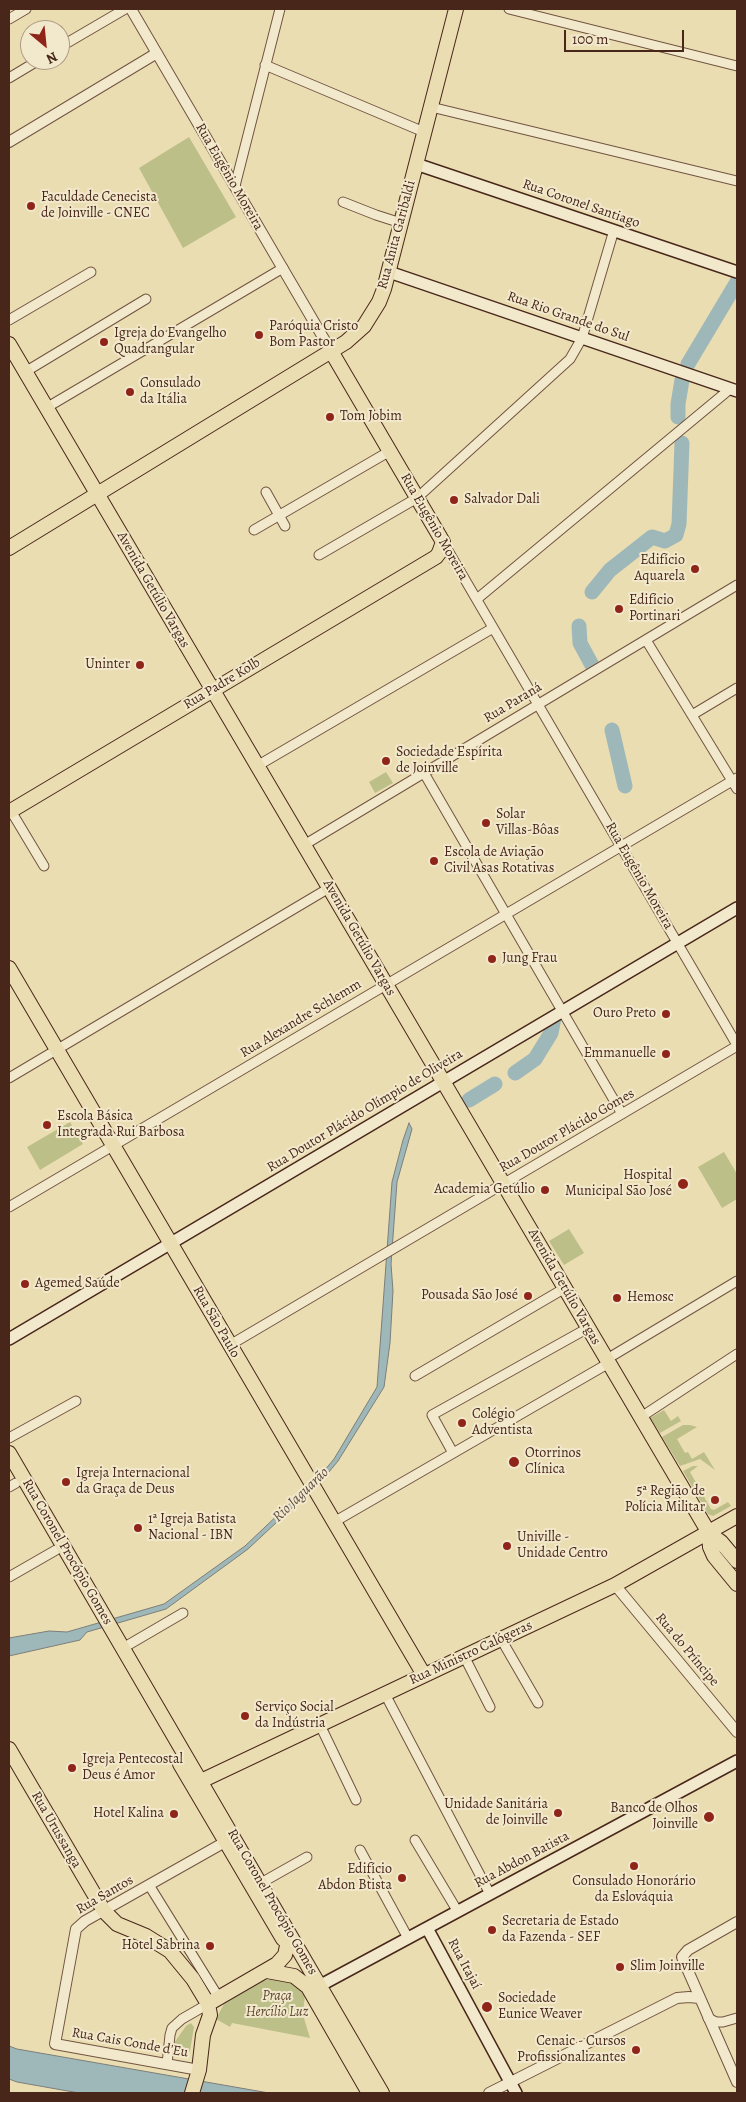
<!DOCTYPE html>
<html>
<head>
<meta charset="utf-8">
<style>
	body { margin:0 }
	#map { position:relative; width:746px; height:2102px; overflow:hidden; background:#ebddb2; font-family:Alegreya,serif }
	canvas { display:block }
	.frame { position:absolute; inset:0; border:10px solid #48271a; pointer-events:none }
	.north { position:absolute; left:20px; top:20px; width:50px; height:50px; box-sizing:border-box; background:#f2e9cd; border:1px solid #ae9b85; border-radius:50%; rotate:152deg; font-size:14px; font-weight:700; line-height:20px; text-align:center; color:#48271a }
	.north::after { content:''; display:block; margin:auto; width:18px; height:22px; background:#8f2418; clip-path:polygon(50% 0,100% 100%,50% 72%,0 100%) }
	.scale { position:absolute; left:564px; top:30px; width:120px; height:22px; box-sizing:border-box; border:2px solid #48271a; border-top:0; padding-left:6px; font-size:15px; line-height:18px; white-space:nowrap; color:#48271a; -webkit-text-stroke:4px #f2e9cd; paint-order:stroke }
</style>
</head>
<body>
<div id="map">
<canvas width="746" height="2102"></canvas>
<div class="frame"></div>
<div class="north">N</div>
<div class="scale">100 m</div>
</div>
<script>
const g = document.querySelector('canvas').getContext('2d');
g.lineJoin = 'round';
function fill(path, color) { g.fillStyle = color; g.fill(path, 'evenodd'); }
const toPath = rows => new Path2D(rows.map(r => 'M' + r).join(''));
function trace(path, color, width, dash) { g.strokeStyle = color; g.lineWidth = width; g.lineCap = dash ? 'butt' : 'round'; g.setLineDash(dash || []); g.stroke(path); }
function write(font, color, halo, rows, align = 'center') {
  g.font = font + ' Alegreya,serif'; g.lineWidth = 4; g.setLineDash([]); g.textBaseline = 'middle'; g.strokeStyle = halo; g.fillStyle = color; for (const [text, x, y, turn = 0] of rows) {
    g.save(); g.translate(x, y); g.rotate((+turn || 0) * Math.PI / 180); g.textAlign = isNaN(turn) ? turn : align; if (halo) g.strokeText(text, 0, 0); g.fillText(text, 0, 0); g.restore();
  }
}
const green = toPath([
	[189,137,236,217,183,248,139,168],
	[386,772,393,783,375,793,369,782],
	[70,1122,83,1144,40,1170,27,1147],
	[724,1152,737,1174,737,1199,722,1208,698,1167],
	[569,1229,584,1253,564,1265,549,1241],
	[664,1410,671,1421,678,1416,681,1421,660,1433,650,1418],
	[683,1425,690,1425,697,1427,677,1439,685,1453,688,1452,692,1459,704,1452,715,1470,700,1459,680,1466,662,1437],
	[693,1466,698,1466,690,1472,711,1509,714,1510,728,1502,731,1506,713,1516,708,1514,683,1471],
	[274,1978,290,1980,300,1986,305,1994,303,2015,310,2038,232,2023,230,2027,216,2019,224,2004,263,1981],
	[191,2023,194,2027,190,2051,185,2054,175,2052,173,2050,174,2043,186,2026]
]);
const water = toPath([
	[409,1123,412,1129,397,1182,391,1264,393,1291,390,1343,384,1387,338,1461,324,1478,248,1549,166,1609,87,1632,80,1640,9,1656,9,1638,49,1631,67,1632,164,1604,245,1546,324,1471,334,1459,377,1387,392,1182,403,1140,409,1123],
	[9,2046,17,2049,269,2093,79,2093,17,2082,9,2079,9,2046]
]);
const river = toPath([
	[688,364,737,282],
	[678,417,678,404,682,380],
	[592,592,610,570,652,537,665,541,676,535,679,524,682,443],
	[579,626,580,643,593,667],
	[612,730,625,786],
	[515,1073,535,1059,551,1033,554,1018],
	[469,1100,495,1084]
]);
const minor = toPath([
	[509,9,737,66],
	[9,19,26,9],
	[60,47,125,9],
	[265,65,424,132],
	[9,78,39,60],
	[431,107,737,181],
	[235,186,280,9],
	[343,202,376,215,401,223],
	[9,320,91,272],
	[25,372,146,299],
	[46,408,283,268],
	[266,492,285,526],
	[254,530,390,451],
	[443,542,737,1045],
	[319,555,417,498,570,359,582,338,614,230],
	[477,599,730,389],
	[646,640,737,789],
	[692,715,737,688],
	[257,766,493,628],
	[424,773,622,1114],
	[11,811,44,866],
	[304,845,737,585],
	[9,1078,329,888],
	[9,1207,737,778],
	[230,1345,737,1046],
	[607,1359,737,1281],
	[415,1376,565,1288],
	[641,1417,737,1354],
	[9,1438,76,1401],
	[453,1453,432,1415,588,1328],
	[9,1487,16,1483],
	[334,1522,609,1363],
	[9,1577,56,1550],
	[501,1639,538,1703],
	[123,1648,183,1613],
	[464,1656,490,1707],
	[385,1694,490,1894],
	[320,1725,356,1800],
	[415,1840,458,1912],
	[360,1850,408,1938],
	[261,1883,307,1857],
	[149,1885,219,1998],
	[708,2018,716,2022,723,2022,737,2018],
	[167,2064,170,2035,172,2028,182,2019,208,2004]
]);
const tertiary = toPath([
	[131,9,331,351],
	[9,142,157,53],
	[615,1585,737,1732],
	[737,1922,688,1950,682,1957,737,2082],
	[199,2070,55,2044,76,1929,85,1921,225,1842],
	[489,2093,677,1998,689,1997,699,1998]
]);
const secondary = toPath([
	[416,164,737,272],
	[389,272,737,391],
	[9,1339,737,908],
	[427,1928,516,2093],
	[321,1985,737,1761]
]);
const primary = toPath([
	[9,344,709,1533,721,1542,737,1561],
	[9,548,346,342,364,326,379,302,384,289,456,9],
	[9,812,436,557,439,553,443,542,331,351],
	[9,968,424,1675],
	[9,1453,382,2093],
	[709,1533,710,1547,714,1556,737,1584],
	[9,1749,104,1911,117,1924,146,1936,170,1951,193,1979,208,2004,210,2015,203,2035,199,2070,192,2093],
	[180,1764,283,1939],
	[201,1781,615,1585,737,1516],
	[267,1971,294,1976,308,1987,369,2093],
	[208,2004,277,1964,285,1955,287,1946]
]);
const markers = [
	[31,206,5,"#8f2418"],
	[259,335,5,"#8f2418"],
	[104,342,5,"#8f2418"],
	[130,392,5,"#8f2418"],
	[330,417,5,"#8f2418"],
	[454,500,5,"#8f2418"],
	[695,569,5,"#8f2418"],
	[619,609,5,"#8f2418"],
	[140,665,5,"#8f2418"],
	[386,761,5,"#8f2418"],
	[486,823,5,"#8f2418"],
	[434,861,5,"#8f2418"],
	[492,959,5,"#8f2418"],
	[666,1014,5,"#8f2418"],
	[666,1054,5,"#8f2418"],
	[47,1125,5,"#8f2418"],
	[683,1184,6,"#8f2418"],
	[545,1190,5,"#8f2418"],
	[25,1284,5,"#8f2418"],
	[528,1296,5,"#8f2418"],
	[617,1298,5,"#8f2418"],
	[462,1423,5,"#8f2418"],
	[514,1462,6,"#8f2418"],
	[66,1482,5,"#8f2418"],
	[715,1500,5,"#8f2418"],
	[138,1528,5,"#8f2418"],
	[507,1546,5,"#8f2418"],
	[245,1716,5,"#8f2418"],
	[72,1768,5,"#8f2418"],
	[558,1813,5,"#8f2418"],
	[174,1814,5,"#8f2418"],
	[709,1817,6,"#8f2418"],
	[634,1866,5,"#8f2418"],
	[402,1878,5,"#8f2418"],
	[492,1930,5,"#8f2418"],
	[210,1946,5,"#8f2418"],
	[620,1967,5,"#8f2418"],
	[487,2007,6,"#8f2418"],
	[636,2050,5,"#8f2418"]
];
const streetNames = [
	["Rua Eugênio Moreira",229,177,60],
	["Rua Coronel Santiago",581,204,19],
	["Rua Anita Garibaldi",397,235,-75],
	["Rua Rio Grande do Sul",568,317,19],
	["Rua Eugênio Moreira",434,527,60],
	["Avenida Getúlio Vargas",153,590,60],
	["Rua Padre Kolb",222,684,-31],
	["Rua Paraná",513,703,-31],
	["Rua Eugênio Moreira",639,876,60],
	["Avenida Getúlio Vargas",359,938,60],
	["Rua Alexandre Schlemm",301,1019,-31],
	["Rua Doutor Plácido Olímpio de Oliveira",365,1111,-31],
	["Rua Doutor Plácido Gomes",567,1131,-30],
	["Avenida Getúlio Vargas",564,1287,60],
	["Rua São Paulo",216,1322,60],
	["Rua Coronel Procópio Gomes",67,1552,60],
	["Rua do Príncipe",687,1650,50],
	["Rua Ministro Calógeras",471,1653,-25],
	["Rua Urussanga",56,1830,60],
	["Rua Abdon Batista",522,1860,-28],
	["Rua Santos",105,1895,-30],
	["Rua Coronel Procópio Gomes",272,1902,60],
	["Rua Itajaí",464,1964,62],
	["Rua Cais Conde d'Eu",130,2043,10]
];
const poiNames = [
	["Faculdade Cenecista",41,198],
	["de Joinville - CNEC",41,214],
	["Paróquia Cristo",269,327],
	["Bom Pastor",269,343],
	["Igreja do Evangelho",114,334],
	["Quadrangular",114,350],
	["Consulado",140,384],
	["da Itália",140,400],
	["Tom Jobim",340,417],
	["Salvador Dali",464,500],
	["Edifício",685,561,"right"],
	["Aquarela",685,577,"right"],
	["Edifício",629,601],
	["Portinari",629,617],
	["Uninter",130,665,"right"],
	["Sociedade Espírita",396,753],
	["de Joinville",396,769],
	["Solar",496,815],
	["Villas-Bôas",496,831],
	["Escola de Aviação",444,853],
	["Civil Asas Rotativas",444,869],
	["Jung Frau",502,959],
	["Ouro Preto",656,1014,"right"],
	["Emmanuelle",656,1054,"right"],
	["Escola Básica",57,1117],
	["Integrada Rui Barbosa",57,1133],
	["Hospital",672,1176,"right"],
	["Municipal São José",672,1192,"right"],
	["Academia Getúlio",535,1190,"right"],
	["Agemed Saúde",35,1284],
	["Pousada São José",518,1296,"right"],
	["Hemosc",627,1298],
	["Colégio",472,1415],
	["Adventista",472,1431],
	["Otorrinos",525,1454],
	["Clínica",525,1470],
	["Igreja Internacional",76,1474],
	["da Graça de Deus",76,1490],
	["5ª Região de",705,1492,"right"],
	["Polícia Militar",705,1508,"right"],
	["1ª Igreja Batista",148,1520],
	["Nacional - IBN",148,1536],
	["Univille -",517,1538],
	["Unidade Centro",517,1554],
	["Serviço Social",255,1708],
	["da Indústria",255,1724],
	["Igreja Pentecostal",82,1760],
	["Deus é Amor",82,1776],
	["Unidade Sanitária",548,1805,"right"],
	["de Joinville",548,1821,"right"],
	["Banco de Olhos",698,1809,"right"],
	["Joinville",698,1825,"right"],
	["Hotel Kalina",164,1814,"right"],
	["Edifício",392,1870,"right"],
	["Abdon Btista",392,1886,"right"],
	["Consulado Honorário",634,1882,"center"],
	["da Eslováquia",634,1898,"center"],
	["Secretaria de Estado",502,1922],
	["da Fazenda - SEF",502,1938],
	["Hotel Sabrina",200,1946,"right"],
	["Slim Joinville",630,1967],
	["Sociedade",498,1999],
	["Eunice Weaver",498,2015],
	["Cenaic - Cursos",626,2042,"right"],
	["Profissionalizantes",626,2058,"right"]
];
const parkNames = [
	["Praça",277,1997],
	["Hercílio Luz",277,2013]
];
const waterNames = [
	["Rio Jaguarão",301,1495,-44]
];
fill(green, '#bdbf88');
fill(water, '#9eb8b9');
trace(water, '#7c7e79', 1);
trace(river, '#9eb8b9', 15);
trace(minor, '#715440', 11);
trace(tertiary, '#715440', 12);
trace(secondary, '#48271a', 14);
trace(primary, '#48271a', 16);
trace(minor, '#f2e9cd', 9);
trace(tertiary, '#f2e9cd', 10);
trace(secondary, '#f2e9cd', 11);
trace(primary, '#ebddb2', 14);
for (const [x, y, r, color] of markers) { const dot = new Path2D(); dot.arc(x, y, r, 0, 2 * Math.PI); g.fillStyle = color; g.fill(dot); trace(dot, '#f2e9cd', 2); }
write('14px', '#48271a', '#f2e9cd', streetNames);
write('14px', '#48271a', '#f2e9cd', poiNames, 'left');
write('italic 14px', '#5f4530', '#f2e9cd', parkNames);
write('italic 15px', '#5e4b42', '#f2e9cd', waterNames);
</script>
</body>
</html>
